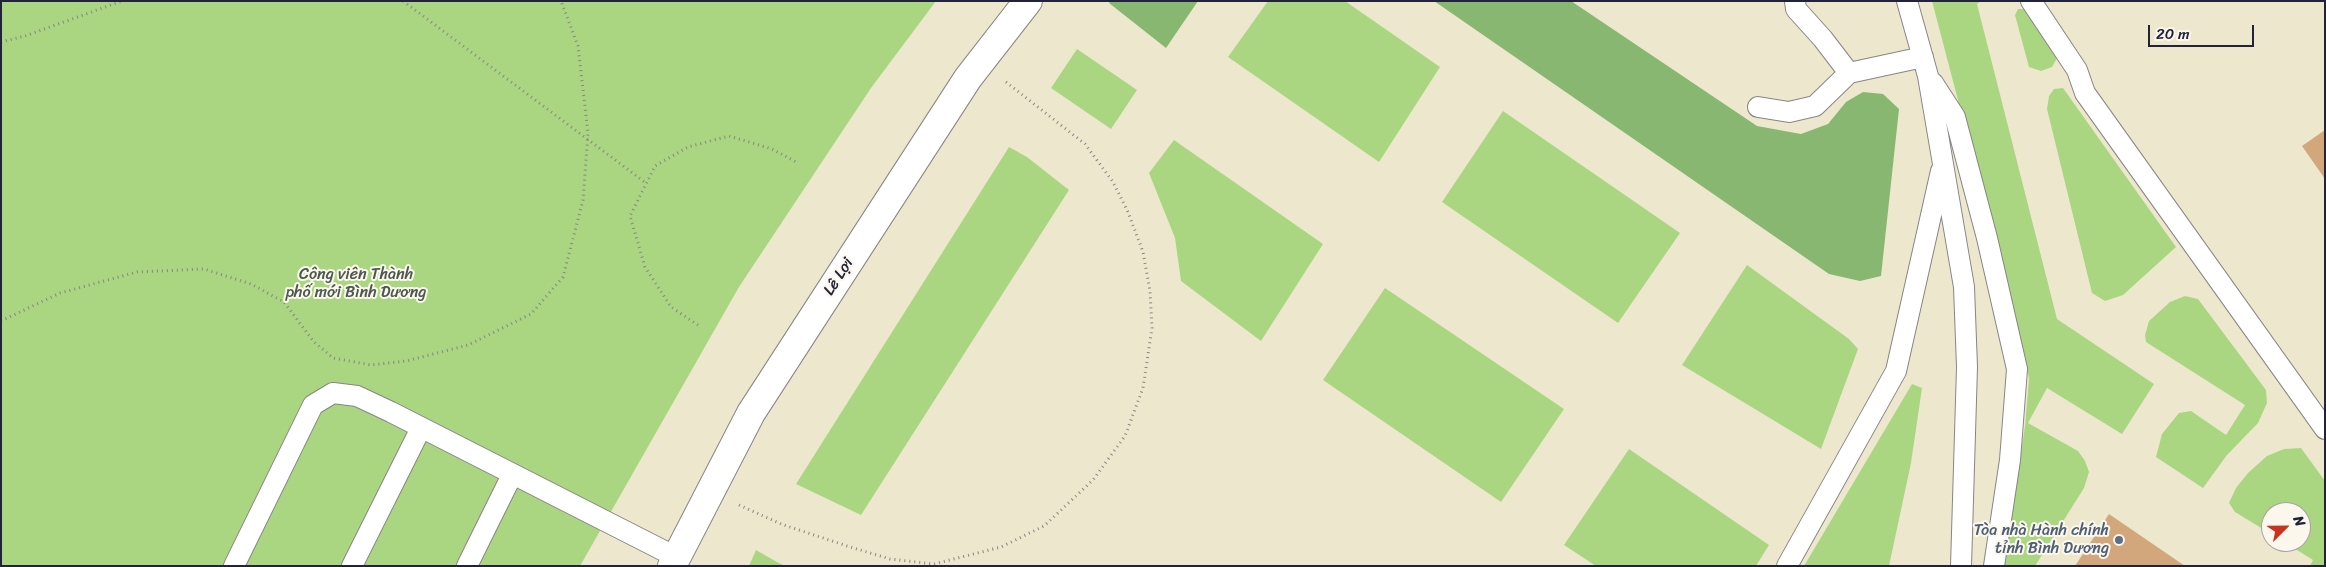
<!DOCTYPE html>
<html>
<head>
<meta charset="utf-8">
<style>
	body { margin:0 }
	#map { position:relative; width:2326px; height:567px; overflow:hidden; background:#ede8cd; font-family:Sriracha,sans-serif }
	canvas { display:block }
	.frame { position:absolute; inset:0; border:2px solid #22223b; pointer-events:none }
	.north { position:absolute; left:2261px; top:502px; width:50px; height:50px; box-sizing:border-box; background:#fbf7ec; border:1px solid #a4a2a5; border-radius:50%; rotate:67deg; font-size:14px; font-weight:700; line-height:20px; text-align:center; color:#22223b }
	.north::after { content:''; display:block; margin:auto; width:18px; height:22px; background:#c8321e; clip-path:polygon(50% 0,100% 100%,50% 72%,0 100%) }
	.scale { position:absolute; left:2148px; top:25px; width:106px; height:22px; box-sizing:border-box; border:2px solid #22223b; border-top:0; padding-left:6px; font-size:15px; line-height:18px; white-space:nowrap; color:#22223b; -webkit-text-stroke:4px #fbf7ec; paint-order:stroke }
</style>
</head>
<body>
<div id="map">
<canvas width="2326" height="567"></canvas>
<div class="frame"></div>
<div class="north">N</div>
<div class="scale">20 m</div>
</div>
<script>
const g = document.querySelector('canvas').getContext('2d');
g.lineJoin = 'round';
function fill(path, color) { g.fillStyle = color; g.fill(path, 'evenodd'); }
const toPath = rows => new Path2D(rows.map(r => 'M' + r).join(''));
function trace(path, color, width, dash) { g.strokeStyle = color; g.lineWidth = width; g.lineCap = dash ? 'butt' : 'round'; g.setLineDash(dash || []); g.stroke(path); }
function write(font, color, halo, rows, align = 'center') {
  g.font = font + ' Sriracha,sans-serif'; g.lineWidth = 4; g.setLineDash([]); g.textBaseline = 'middle'; g.strokeStyle = halo; g.fillStyle = color; for (const [text, x, y, turn = 0] of rows) {
    g.save(); g.translate(x, y); g.rotate((+turn || 0) * Math.PI / 180); g.textAlign = isNaN(turn) ? turn : align; if (halo) g.strokeText(text, 0, 0); g.fillText(text, 0, 0); g.restore();
  }
}
const green = toPath([
	[1,1,936,1,871,88,739,287,580,566,1,566],
	[1268,1,1345,1,1440,67,1379,162,1228,57],
	[1932,1,1981,1,1977,4,2057,319,2154,384,2122,434,2047,388,2028,423,2078,451,2085,461,2089,472,2084,488,2035,566,2004,566,2025,426,2029,379,2024,352],
	[2018,9,2024,9,2058,52,2056,60,2052,67,2041,71,2029,67,2015,15],
	[1077,49,1137,90,1111,129,1051,88],
	[2063,88,2176,247,2123,295,2105,301,2092,293,2047,109,2049,96,2054,89],
	[1503,111,1680,233,1618,323,1442,202],
	[1174,140,1323,244,1261,341,1181,281,1175,238,1149,173],
	[1009,147,1027,157,1069,190,861,515,796,484],
	[1747,265,1849,339,1858,349,1821,449,1682,365],
	[1385,288,1564,409,1501,502,1323,380],
	[2185,296,2198,299,2266,390,2267,403,2258,423,2227,455,2203,488,2156,457,2162,434,2179,413,2191,411,2226,435,2245,405,2146,342,2145,335,2149,321,2170,302],
	[1912,384,1922,388,1911,463,1889,566,1804,566],
	[2301,448,2325,481,2325,566,2310,566,2313,560,2284,542,2301,542,2301,512,2271,512,2271,534,2235,512,2229,503,2236,488,2248,473,2267,456,2284,449],
	[1629,449,1769,545,1756,566,1596,566,1564,545],
	[756,550,777,562,785,566,749,566]
]);
const forest = toPath([
	[1110,1,1198,1,1166,48,1109,3],
	[1434,1,1571,1,1757,126,1801,134,1828,124,1846,102,1863,92,1883,94,1899,109,1881,276,1860,281,1829,274]
]);
const building = toPath([
	[2325,130,2325,179,2302,146],
	[2109,514,2185,566,2075,566]
]);
const path = toPath([
	[403,1,646,183],
	[1,42,25,36,122,1],
	[1,321,60,293,137,272,204,269,251,284,284,302,314,342,333,358,371,365,406,361,468,345,531,314,563,277,583,200,588,133,578,46,561,1],
	[698,325,671,307,645,267,630,216,655,166,688,147,729,136,772,149,796,162],
	[739,505,781,524,847,546,890,559,934,564,1001,547,1044,526,1093,480,1125,436,1143,388,1152,328,1150,291,1143,252,1128,212,1113,182,1085,144,1006,82]
]);
const service = toPath([
	[1795,1,1796,9,1823,39,1849,73],
	[1907,1,1928,76,1964,287,1967,367,1961,566],
	[2031,1,2077,70,2085,93,2325,429],
	[1933,83,1955,117,1987,238,2017,369,2010,460,1994,566],
	[1758,107,1789,112,1815,106,1849,73,1923,57],
	[234,566,313,405,333,393,357,396,391,412,676,557],
	[352,566,421,428],
	[467,566,512,475],
	[1787,566,1896,371,1941,171]
]);
const secondary = toPath([
	[672,566,751,413,968,78,1028,1]
]);
const markers = [
	[2119,540,5,"#5c6f8a"]
];
const parkNames = [
	["Công viên Thành",356,275],
	["phố mới Bình Dương",356,293]
];
const streetNames = [
	["Lê Lợi",839,277,-57]
];
const serviceNames = [
	["Tòa nhà Hành chính",2109,531],
	["tỉnh Bình Dương",2109,549]
];
fill(green, '#aad682');
fill(forest, '#87b770');
fill(building, '#d3a77c');
trace(service, '#888584', 22);
trace(secondary, '#888584', 30);
trace(path, '#888584', 3, [1, 4]);
trace(service, '#fff', 20);
trace(secondary, '#fff', 28);
for (const [x, y, r, color] of markers) { const dot = new Path2D(); dot.arc(x, y, r, 0, 2 * Math.PI); g.fillStyle = color; g.fill(dot); trace(dot, '#fbf7ec', 2); }
write('16px', '#4b5850', '#fbf7ec', parkNames);
write('16px', '#22223b', '#fbf7ec', streetNames);
write('16px', '#4e5e75', '#fbf7ec', serviceNames, 'right');
</script>
</body>
</html>
